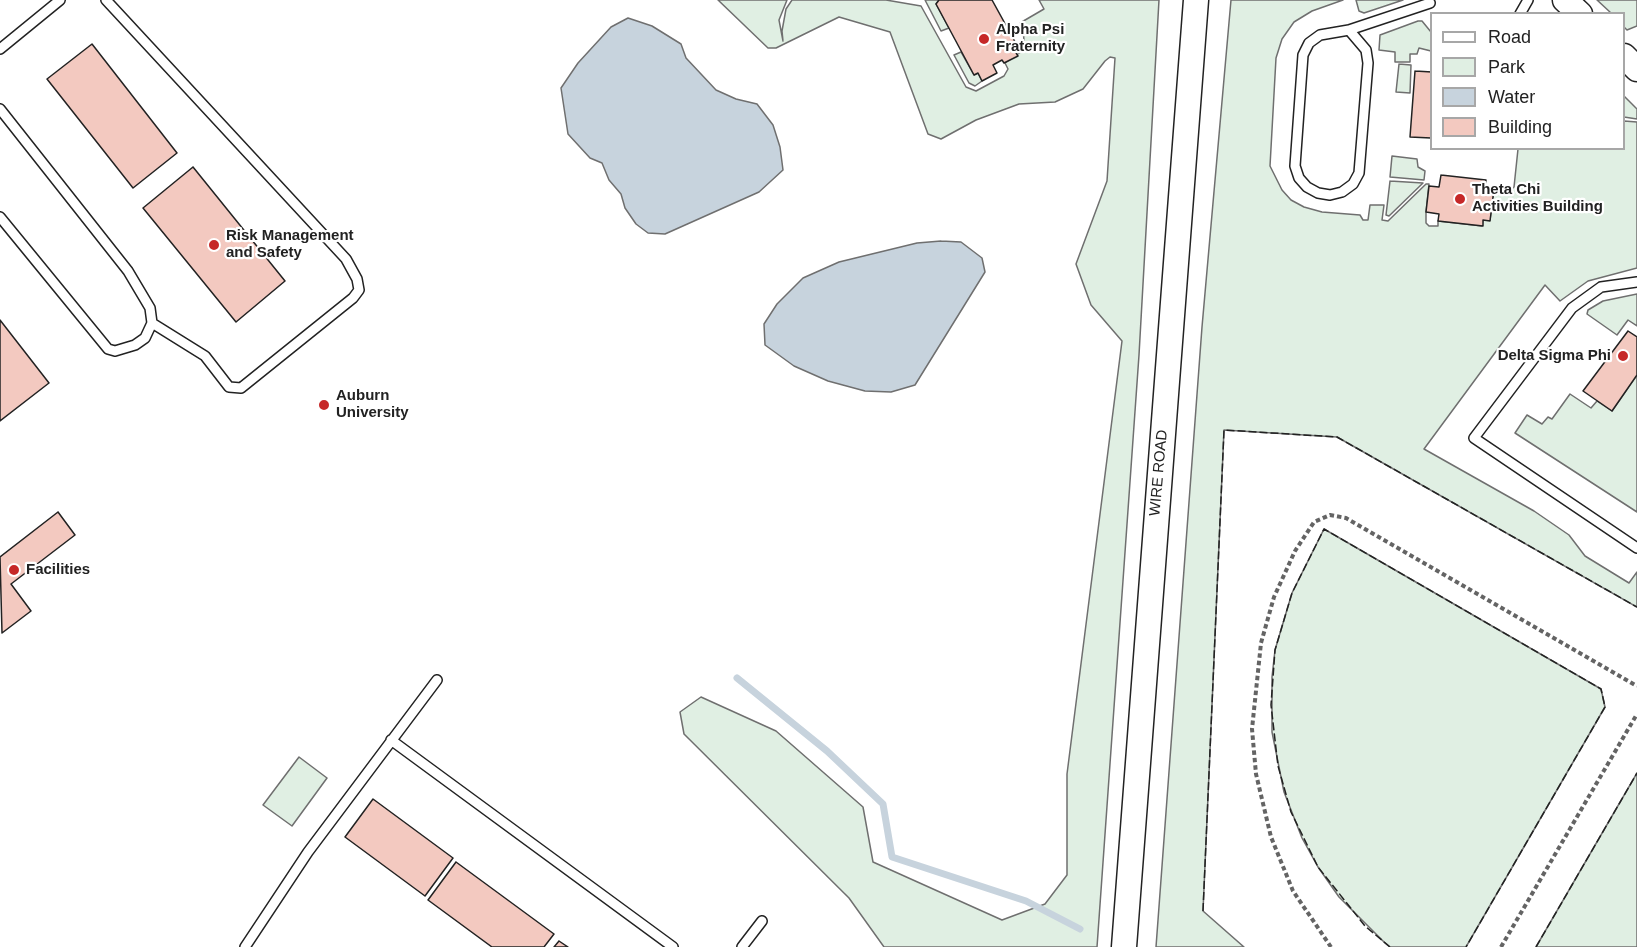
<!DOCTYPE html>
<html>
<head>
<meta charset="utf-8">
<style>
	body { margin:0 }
	#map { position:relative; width:1637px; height:947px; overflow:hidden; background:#fff; font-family:Helvetica,sans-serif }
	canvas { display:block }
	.legend { position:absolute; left:1430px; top:12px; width:195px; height:138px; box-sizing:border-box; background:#fff; border:2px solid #a7a7a7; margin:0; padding:8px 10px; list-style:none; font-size:18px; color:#222 }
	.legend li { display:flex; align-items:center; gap:12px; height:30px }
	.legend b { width:30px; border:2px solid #a7a7a7 }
</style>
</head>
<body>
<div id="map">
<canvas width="1637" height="947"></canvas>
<ul class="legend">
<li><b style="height:8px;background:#fff"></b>Road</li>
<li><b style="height:16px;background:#e0efe3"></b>Park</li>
<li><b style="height:16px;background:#c7d3dd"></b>Water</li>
<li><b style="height:16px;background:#f3c9c0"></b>Building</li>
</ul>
</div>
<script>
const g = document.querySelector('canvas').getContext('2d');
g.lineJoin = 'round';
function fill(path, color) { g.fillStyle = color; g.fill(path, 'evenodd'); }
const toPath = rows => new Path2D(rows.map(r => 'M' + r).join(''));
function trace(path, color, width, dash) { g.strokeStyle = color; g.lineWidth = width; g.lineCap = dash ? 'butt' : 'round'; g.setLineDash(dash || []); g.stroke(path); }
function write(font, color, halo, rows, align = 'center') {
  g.font = font + ' Helvetica,sans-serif'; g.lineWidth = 4.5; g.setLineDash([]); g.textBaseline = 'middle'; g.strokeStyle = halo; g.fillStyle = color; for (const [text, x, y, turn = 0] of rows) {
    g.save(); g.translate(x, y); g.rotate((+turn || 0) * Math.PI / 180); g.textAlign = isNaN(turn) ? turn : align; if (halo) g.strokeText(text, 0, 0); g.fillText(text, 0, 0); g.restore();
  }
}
const green = toPath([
	[718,0,787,0,779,20,783,41,782,31,786,9,792,0,886,0,921,6,966,87,976,91,1004,76,1008,69,1005,63,1025,49,1023,31,1020,23,1044,9,1039,0,1159,0,1139,355,1097,947,884,947,849,898,684,734,680,712,701,697,776,731,863,807,873,862,1002,920,1045,904,1067,875,1067,774,1122,341,1091,305,1076,264,1107,181,1115,58,1110,57,1105,61,1083,89,1055,102,1019,104,976,120,941,139,928,134,890,32,839,17,776,48,768,48,718,0],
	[925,0,939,0,936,4,949,28,941,31,925,0],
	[1231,0,1343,0,1312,11,1294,22,1282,39,1276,58,1270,166,1282,190,1291,200,1304,207,1322,212,1360,215,1363,220,1368,220,1370,205,1384,205,1382,220,1388,221,1426,184,1429,184,1426,212,1426,223,1429,226,1438,226,1438,221,1482,226,1483,220,1490,220,1494,189,1510,191,1514,187,1518,149,1624,148,1624,121,1637,122,1637,268,1588,281,1560,301,1545,285,1424,449,1534,511,1569,535,1585,556,1629,583,1637,572,1637,607,1337,437,1224,430,1203,911,1244,947,1156,947,1202,327,1231,0],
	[1356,0,1403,0,1364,13,1359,11,1356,0],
	[1597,0,1637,0,1637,26,1627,30,1624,27,1624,14,1611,13,1597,0],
	[1418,21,1422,21,1431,32,1431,51,1419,48,1417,54,1410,54,1410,62,1395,62,1395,52,1379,50,1380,35,1418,21],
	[961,52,974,75,978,73,982,81,975,86,969,83,954,55,961,52],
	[1399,64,1411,65,1410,93,1396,92,1399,64],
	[1624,96,1637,109,1637,119,1624,117,1624,96],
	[1392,156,1417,159,1418,167,1425,171,1424,180,1390,177,1392,156],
	[1390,181,1423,183,1389,216,1386,215,1390,181],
	[1637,294,1637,326,1628,320,1617,335,1587,314,1588,310,1603,301,1637,294],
	[1637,375,1637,512,1515,433,1527,415,1542,424,1548,417,1552,419,1570,394,1591,408,1597,401,1612,411,1637,375],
	[1324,529,1601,689,1605,707,1466,947,1390,947,1384,942,1339,897,1318,867,1302,838,1284,792,1272,732,1272,677,1275,650,1292,593,1324,529],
	[299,757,327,778,292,826,263,805,299,757],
	[1637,773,1637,947,1536,947,1637,773]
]);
const water = toPath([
	[628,18,652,26,681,44,686,58,716,90,736,99,757,104,773,125,780,147,783,170,759,192,665,234,648,233,636,224,625,208,621,194,609,180,602,163,590,158,568,134,561,88,578,63,611,27,628,18],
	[941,241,961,242,982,258,985,272,915,385,891,392,865,391,828,381,794,366,765,345,764,324,777,304,803,278,839,262,917,243,941,241]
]);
const stream = toPath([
	[737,678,827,751,883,804,892,857,1026,901,1080,929]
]);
const building = toPath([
	[939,0,992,0,1019,49,1015,51,1018,56,1004,63,1002,60,993,65,997,73,982,81,978,73,974,75,936,4,939,0],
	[92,44,177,153,133,188,47,79,92,44],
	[1415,71,1432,72,1432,142,1431,138,1410,137,1415,71],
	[193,167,285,281,236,322,143,208,193,167],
	[1441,175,1486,180,1485,188,1494,189,1490,221,1483,220,1483,226,1438,221,1439,214,1426,212,1429,186,1439,187,1441,175],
	[0,320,49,383,0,421,0,320],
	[1628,331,1637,337,1637,375,1612,411,1583,391,1628,331],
	[58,512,75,535,11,584,31,611,2,633,0,557,58,512],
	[373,799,453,858,425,896,345,837,373,799],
	[456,862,554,934,544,947,492,947,428,900,456,862],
	[559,941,568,947,554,947,559,941]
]);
const path = toPath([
	[1331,947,1293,891,1271,837,1256,774,1252,729,1261,643,1274,597,1295,551,1314,522,1330,515,1346,518,1637,686],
	[1501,947,1637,714]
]);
const service = toPath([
	[106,0,346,259,357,279,359,290,353,298,241,388,229,387,205,356,152,323],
	[1520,14,1528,0],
	[1349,30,1366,50,1368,63,1359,173,1353,184,1342,192,1330,195,1318,193,1307,187,1299,178,1295,166,1303,55,1309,43,1320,35,1349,30],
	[1349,30,1430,3],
	[0,49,60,0],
	[0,109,128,271,150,308,152,323,145,338,135,345,115,351,108,349,0,217],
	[1637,282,1601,287,1572,308,1474,438,1637,548],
	[391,740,673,947],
	[245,947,308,852,437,680],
	[742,947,762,921]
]);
const tertiary = toPath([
	[1565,0,1580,14],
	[1624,56,1637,69],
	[1124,947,1196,0]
]);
const fence = toPath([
	[1203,911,1224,430,1337,437,1637,607],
	[1390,947,1365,926,1318,867,1291,812,1278,766,1271,705,1275,650,1292,593,1324,529,1601,689,1605,707,1466,947],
	[1536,947,1637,773]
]);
const markers = [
	[984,39,6,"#c62828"],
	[1460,199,6,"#c62828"],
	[214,245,6,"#c62828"],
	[1623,356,6,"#c62828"],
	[324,405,6,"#c62828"],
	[14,570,6,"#c62828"]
];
const poiNames = [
	["Alpha Psi",996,30],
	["Fraternity",996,47],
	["Theta Chi",1472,190],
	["Activities Building",1472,207],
	["Risk Management",226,236],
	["and Safety",226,253],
	["Delta Sigma Phi",1611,356,"right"],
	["Auburn",336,396],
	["University",336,413],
	["Facilities",26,570]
];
const streetNames = [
	["WIRE ROAD",1159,473,-85]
];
fill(green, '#e0efe3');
trace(green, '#6f6f6f', 1.5);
fill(water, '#c7d3dd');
trace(water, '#6f6f6f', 1.5);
trace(stream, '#c7d3dd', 7);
fill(building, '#f3c9c0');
trace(building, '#222', 1.5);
trace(service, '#222', 12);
trace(tertiary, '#222', 27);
trace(path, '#646464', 4, [4.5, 3]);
trace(service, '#fff', 9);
trace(tertiary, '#fff', 24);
trace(fence, '#222', 1.5, [8, 3]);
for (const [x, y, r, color] of markers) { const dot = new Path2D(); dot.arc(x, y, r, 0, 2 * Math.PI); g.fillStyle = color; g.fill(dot); trace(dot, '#fff', 2); }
write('bold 15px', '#222', '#fff', poiNames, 'left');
write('15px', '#222', '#fff', streetNames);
</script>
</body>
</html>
